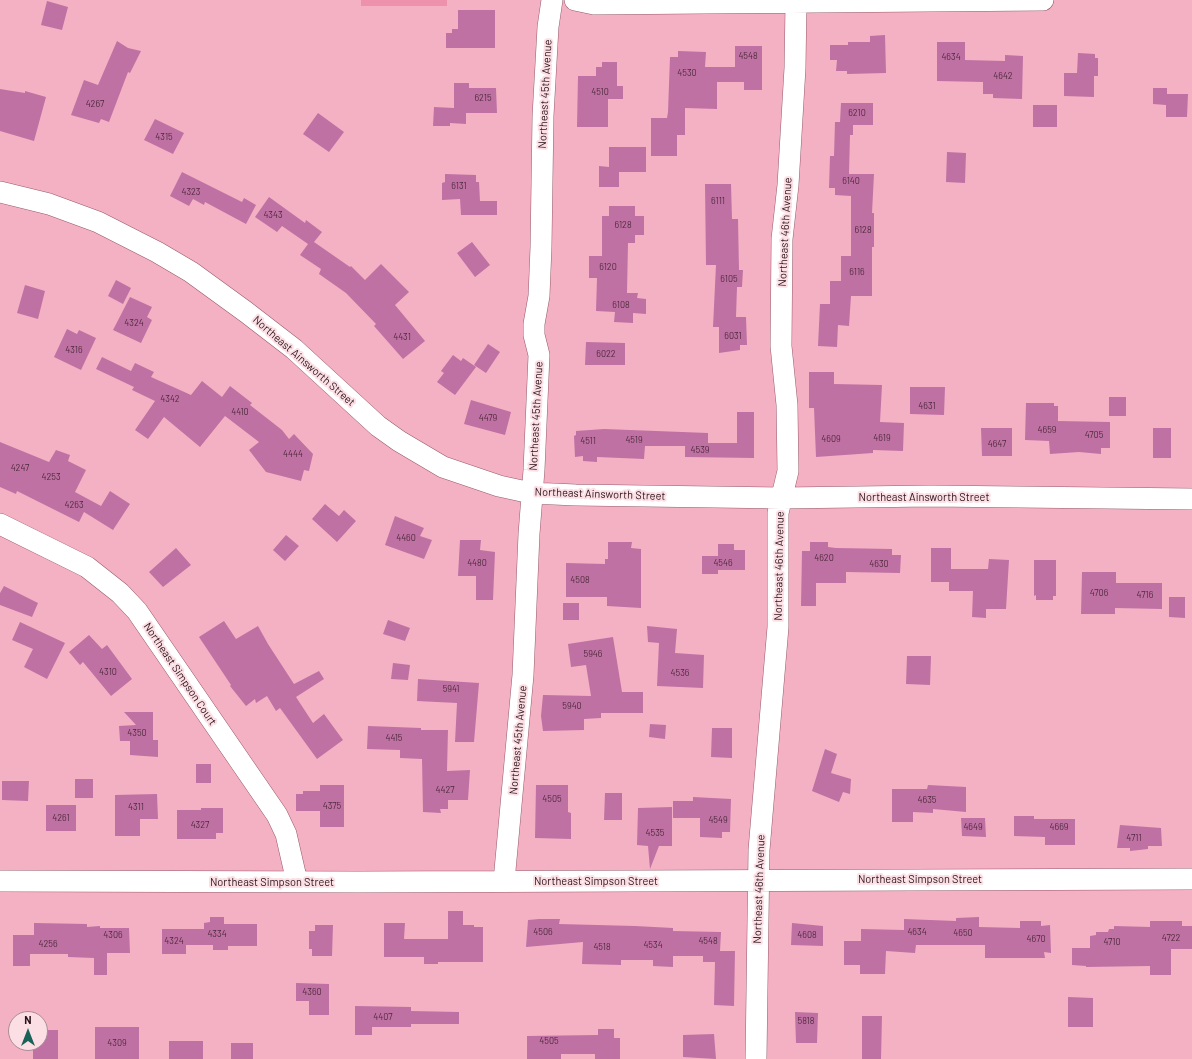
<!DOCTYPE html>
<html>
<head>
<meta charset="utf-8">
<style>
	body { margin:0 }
	#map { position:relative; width:1192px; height:1059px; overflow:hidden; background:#f4b1c3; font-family:Barlow,sans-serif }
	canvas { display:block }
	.north { position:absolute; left:8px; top:1011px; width:40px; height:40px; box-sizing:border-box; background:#fbdfe5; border:1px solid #a88d94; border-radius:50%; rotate:0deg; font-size:11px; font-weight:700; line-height:16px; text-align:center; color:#2b131a }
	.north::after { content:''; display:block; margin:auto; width:14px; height:18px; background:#196258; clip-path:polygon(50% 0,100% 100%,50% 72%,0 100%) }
</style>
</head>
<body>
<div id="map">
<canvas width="1192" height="1059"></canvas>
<div class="north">N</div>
</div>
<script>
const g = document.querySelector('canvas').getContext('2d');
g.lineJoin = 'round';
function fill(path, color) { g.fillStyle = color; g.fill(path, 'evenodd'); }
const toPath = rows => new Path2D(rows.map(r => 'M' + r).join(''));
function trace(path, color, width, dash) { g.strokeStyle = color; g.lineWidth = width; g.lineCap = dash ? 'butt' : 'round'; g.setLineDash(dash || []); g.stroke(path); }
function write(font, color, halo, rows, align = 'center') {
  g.font = font + ' Barlow,sans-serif'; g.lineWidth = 4; g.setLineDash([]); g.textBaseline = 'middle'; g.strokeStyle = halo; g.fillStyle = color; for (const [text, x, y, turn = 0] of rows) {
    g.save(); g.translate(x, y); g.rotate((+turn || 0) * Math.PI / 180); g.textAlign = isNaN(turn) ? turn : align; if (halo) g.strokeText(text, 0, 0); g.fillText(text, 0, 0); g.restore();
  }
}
const green = toPath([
	[361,0,447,0,447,6,361,6]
]);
const building = toPath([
	[47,1,68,7,62,30,41,25],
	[458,10,495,10,495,48,446,48,446,33,452,33,452,29,458,29],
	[885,35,886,73,847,74,847,71,836,71,837,60,830,60,830,45,848,45,848,42,870,42,870,36],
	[117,41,128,48,141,51,130,73,128,72,109,122,101,119,99,123,71,115,84,80,98,85],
	[937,42,965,42,965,60,1005,61,1005,55,1023,56,1022,99,993,98,993,94,983,94,983,82,937,81],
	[735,46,762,46,762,90,744,90,744,82,717,82,717,109,685,108,685,135,677,135,677,156,651,156,651,118,667,118,668,112,670,57,678,57,678,51,706,52,705,67,735,67],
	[1078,53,1095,54,1095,58,1098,58,1098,76,1094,76,1094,97,1064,96,1064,73,1077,73],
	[602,62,617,62,617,86,623,86,623,99,608,99,608,127,577,127,578,76,596,76,596,67,602,67],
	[454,83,469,83,469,88,496,88,497,113,466,113,466,124,450,123,450,126,433,126,434,107,454,108],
	[1153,88,1167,88,1167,94,1188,94,1187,117,1166,117,1166,105,1153,104],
	[0,89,25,93,25,91,46,97,34,141,0,131],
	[841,103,873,103,873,125,853,125,853,135,850,135,849,174,874,174,872,213,874,213,874,247,872,247,872,296,851,296,849,326,838,325,837,347,818,346,820,304,830,304,830,281,841,281,841,256,851,256,851,196,835,195,835,188,829,188,830,156,834,156,835,122,840,122],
	[1033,105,1057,105,1057,127,1033,127],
	[318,113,344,132,329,152,303,134],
	[155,119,184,133,173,154,144,140],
	[609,147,646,147,646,172,619,172,619,187,599,187,599,166,609,167],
	[947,152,966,153,965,183,946,182],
	[182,172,242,202,244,198,256,205,246,224,205,202,204,205,193,199,189,206,170,196],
	[445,174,476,175,476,182,479,182,480,201,497,201,497,215,461,215,460,199,442,200,442,183,445,182],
	[705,184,731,184,732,219,738,219,739,270,743,270,742,287,737,287,736,317,746,317,747,345,740,345,740,350,719,353,719,327,713,327,716,265,706,265],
	[269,197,305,223,306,220,322,232,314,242,350,267,351,266,365,280,381,264,409,292,395,305,425,341,403,359,374,326,376,324,346,293,319,274,321,269,300,255,308,244,282,226,277,232,255,217],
	[609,206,635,206,635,216,644,216,644,235,635,235,635,243,628,243,627,293,638,293,637,298,646,299,646,314,633,313,633,323,614,322,615,312,596,311,597,278,589,278,589,256,602,256,602,216,609,216],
	[472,242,490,265,475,277,457,253],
	[116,280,131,288,123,304,108,296],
	[25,285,45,291,38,319,17,313],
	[130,297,152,307,147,317,152,320,141,343,113,330],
	[67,329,77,334,79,330,96,338,81,370,54,357],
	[586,342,625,343,625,365,585,365],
	[488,344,500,352,486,373,474,365],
	[453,355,461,361,463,358,476,367,455,395,437,382,444,373,441,371],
	[102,357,131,371,135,363,154,372,151,377,191,395,202,381,222,397,230,386,252,403,250,405,282,430,289,439,294,434,313,454,309,471,304,470,301,481,266,472,249,450,259,442,225,416,200,447,164,417,148,439,135,430,155,401,132,390,134,387,96,369],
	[809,372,834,372,834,384,882,385,880,422,904,423,903,451,873,450,873,453,816,457,814,408,809,408],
	[910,387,945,387,944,415,910,414],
	[1109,397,1126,397,1126,416,1109,416],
	[471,400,511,412,505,435,464,424],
	[1026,403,1054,403,1054,406,1058,406,1058,421,1110,422,1110,448,1101,448,1101,454,1079,452,1050,454,1049,441,1025,440],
	[737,412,754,412,754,458,685,457,685,446,645,446,644,459,597,457,597,462,583,461,583,456,575,457,574,436,576,435,576,431,604,429,708,433,708,443,737,443],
	[981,428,1012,428,1012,456,982,456],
	[1153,428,1171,428,1171,458,1153,458],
	[0,442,49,462,56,450,70,455,68,461,86,470,75,492,101,506,110,491,130,504,113,530,84,512,79,522,17,491,16,494,0,487],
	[325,504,339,516,344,510,356,521,337,542,312,519],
	[395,516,424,528,420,536,432,540,424,559,385,545],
	[286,535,299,546,285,561,273,550],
	[460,540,481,540,480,550,495,552,493,600,476,600,476,576,458,576],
	[608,542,632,542,631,548,641,549,641,608,607,606,607,597,566,597,566,563,605,564,605,559,608,559],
	[810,542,828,542,828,547,836,548,892,549,892,555,901,555,900,573,846,572,846,583,816,583,816,606,801,606,802,551,810,551],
	[718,544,734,544,734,550,745,550,745,570,718,570,718,574,702,574,702,556,718,556],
	[176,548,191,565,163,587,149,572],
	[931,548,951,548,951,569,988,569,989,559,1009,560,1006,609,986,609,986,618,972,617,973,591,949,591,949,582,931,582],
	[1034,560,1056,560,1056,596,1053,596,1053,600,1036,600,1036,595,1034,596],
	[1082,572,1116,572,1116,583,1162,583,1162,609,1115,608,1115,614,1081,614],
	[4,586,38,603,32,617,0,605,0,593],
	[1169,597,1185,597,1185,618,1169,617],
	[563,603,579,603,579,620,563,620],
	[388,620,410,628,405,641,383,634],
	[224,621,236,639,258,626,268,644,294,684,319,671,324,679,296,697,313,723,324,714,343,740,317,759,280,708,276,711,267,696,256,703,255,699,246,706,230,686,231,685,199,637],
	[20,622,65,643,47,679,24,667,33,649,12,640],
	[647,626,677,629,675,653,704,655,703,688,657,686,659,643,648,642],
	[89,635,102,649,107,645,132,679,111,696,83,662,80,665,69,652],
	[613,637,622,692,643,692,643,713,601,713,601,718,584,719,584,730,543,731,541,716,543,695,591,696,586,665,571,667,568,644],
	[907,656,931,656,930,685,906,684],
	[393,663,410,665,408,680,391,679],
	[418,679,479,683,474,742,455,742,457,703,417,701],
	[124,712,153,712,153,740,158,740,158,757,130,755,130,741,120,741,119,726,136,725],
	[650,724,666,725,665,739,649,737],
	[368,726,421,728,421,730,448,730,447,771,470,770,468,800,448,800,448,809,440,809,441,813,423,812,422,759,400,758,400,750,367,749],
	[712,728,732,728,732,758,711,757],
	[825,749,837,754,831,773,851,779,850,794,843,792,839,802,812,791],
	[196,764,211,764,211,783,196,783],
	[75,779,93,779,93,798,75,798],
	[2,781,29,781,28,801,2,800],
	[320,785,344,785,344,827,320,827,320,811,296,811,296,794,303,794,303,791,320,791],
	[536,785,568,785,568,812,571,813,571,839,535,838],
	[928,785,966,787,966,812,933,809,933,813,913,812,913,822,892,822,892,789,927,789],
	[605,793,622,793,622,820,604,820],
	[157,794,158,819,140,819,140,836,115,836,115,795],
	[693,797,731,799,730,832,722,832,722,838,700,837,700,818,673,818,673,801,693,801],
	[46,805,76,805,76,831,46,831],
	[672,807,672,846,659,846,650,869,648,846,637,845,638,808],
	[201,808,223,808,223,833,216,833,216,839,177,839,177,810,201,810],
	[1014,816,1034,816,1034,819,1075,819,1075,845,1045,845,1045,837,1014,836],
	[961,818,985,818,986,837,962,836],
	[1120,825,1161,828,1162,846,1148,846,1148,849,1130,851,1130,848,1117,848],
	[448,911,463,911,463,925,474,925,474,927,483,927,483,962,438,962,438,964,424,964,424,957,384,957,384,923,405,923,404,939,448,939],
	[210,917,224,917,224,924,257,924,257,946,228,946,228,950,213,950,213,945,186,945,186,954,162,954,162,929,204,929,204,923,210,922],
	[979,917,979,927,1020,928,1020,921,1041,921,1041,926,1050,925,1051,953,1044,952,1045,958,985,958,985,945,916,945,915,953,886,951,885,974,860,974,860,965,844,965,844,941,861,941,861,929,904,930,904,919,956,921,956,918],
	[539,919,560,919,559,924,635,926,673,928,673,931,721,932,720,951,735,951,734,1006,714,1005,715,962,703,962,703,956,673,956,673,967,653,966,653,960,621,960,621,965,582,964,583,942,526,947,528,920],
	[1150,921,1182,921,1182,926,1192,926,1192,949,1171,949,1171,975,1150,975,1150,966,1086,967,1086,966,1072,965,1072,948,1090,948,1090,936,1096,935,1096,932,1108,932,1109,929,1114,929,1114,926,1150,927],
	[34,923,87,924,87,927,100,926,100,928,129,928,130,953,107,953,107,975,94,975,94,958,68,957,68,954,30,954,30,966,13,966,13,935,34,935],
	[792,923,823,926,823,946,791,945],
	[315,925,333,925,332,956,312,956,312,949,309,949,309,931,315,931],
	[296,983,329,984,329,1015,309,1015,309,1001,296,1001],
	[1068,997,1093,998,1093,1027,1068,1027],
	[355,1006,411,1007,411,1011,459,1012,459,1024,411,1024,411,1027,372,1027,372,1035,355,1035],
	[795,1012,818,1013,817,1043,796,1043],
	[862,1016,882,1016,881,1059,862,1059],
	[95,1027,139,1027,139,1059,95,1059],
	[598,1029,614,1029,614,1038,620,1038,620,1059,595,1059,595,1054,561,1054,561,1059,527,1059,527,1036,598,1035],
	[40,1030,58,1030,58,1059,33,1059,33,1043,40,1043],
	[714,1034,716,1059,683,1057,683,1035],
	[169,1041,203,1041,203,1059,169,1059],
	[231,1043,253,1043,253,1059,231,1059]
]);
const street = toPath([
	[575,0,594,4,1043,0],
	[0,192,49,204,98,222,157,252,191,272,246,312,294,349,378,426,399,441,443,467,499,486,531,493,576,495,782,498,931,496,1192,499],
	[0,524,87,567,120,593,137,611,277,815,286,834,297,882],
	[0,881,358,882,1192,879],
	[504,881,523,675,529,534,534,470,539,355,534,335,534,324,539,296,541,247,543,116,548,27,552,0],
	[756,1059,759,850,778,627,778,513,788,471,787,405,781,346,782,239,788,185,795,68,796,3]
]);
const numberNames = [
	["4548",748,56],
	["4634",951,57],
	["4530",687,73],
	["4642",1003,76],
	["4510",600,92],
	["6215",483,98],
	["4267",95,104],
	["6210",857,113],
	["4315",164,137],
	["6140",851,181],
	["6131",459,186],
	["4323",191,192],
	["6111",718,201],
	["4343",273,215],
	["6128",623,225],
	["6128",863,230],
	["6120",608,267],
	["6116",857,272],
	["6105",729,279],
	["6108",621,305],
	["4324",134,323],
	["6031",733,336],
	["4431",402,337],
	["4316",74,350],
	["6022",606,354],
	["4342",170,399],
	["4631",927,406],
	["4410",240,412],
	["4479",488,418],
	["4659",1047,430],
	["4705",1094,435],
	["4619",882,438],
	["4609",831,439],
	["4519",634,440],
	["4511",588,441],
	["4647",997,444],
	["4539",700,450],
	["4444",293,454],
	["4247",20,468],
	["4253",51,477],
	["4263",74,505],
	["4460",406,538],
	["4620",824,558],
	["4480",477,563],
	["4546",723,563],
	["4630",879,564],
	["4508",580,580],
	["4706",1099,593],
	["4716",1145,595],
	["5946",593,654],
	["4310",108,672],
	["4536",680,673],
	["5941",451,689],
	["5940",572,706],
	["4350",137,733],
	["4415",394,738],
	["4427",445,790],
	["4505",552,799],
	["4635",927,800],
	["4375",332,806],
	["4311",136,807],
	["4261",61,818],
	["4549",718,820],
	["4327",200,825],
	["4649",973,827],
	["4669",1059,827],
	["4535",655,833],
	["4711",1134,838],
	["4506",543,932],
	["4634",917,932],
	["4650",963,933],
	["4334",217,934],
	["4306",113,935],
	["4608",807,935],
	["4722",1171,938],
	["4670",1036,939],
	["4324",174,941],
	["4548",708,941],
	["4710",1112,942],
	["4256",48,944],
	["4534",653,945],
	["4518",602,947],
	["4360",312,992],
	["4407",383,1017],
	["5818",806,1021],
	["4505",549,1041],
	["4309",117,1043]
];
const streetNames = [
	["Northeast 45th Avenue",545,94,-87],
	["Northeast 46th Avenue",785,232,-87],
	["Northeast Ainsworth Street",304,361,41],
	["Northeast 45th Avenue",536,416,-87],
	["Northeast Ainsworth Street",600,494,2],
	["Northeast Ainsworth Street",924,497],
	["Northeast 46th Avenue",779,566,-89],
	["Northeast Simpson Court",180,674,56],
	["Northeast 45th Avenue",518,740,-85],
	["Northeast Simpson Street",920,879],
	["Northeast Simpson Street",596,881],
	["Northeast Simpson Street",272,882],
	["Northeast 46th Avenue",759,889,-88]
];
fill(green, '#ed91ac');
fill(building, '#bf71a4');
trace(street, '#965a6b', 22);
trace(street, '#fff', 21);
write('9px', '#502a3c', null, numberNames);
write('11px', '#2b131a', '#fbdfe5', streetNames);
</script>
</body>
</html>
